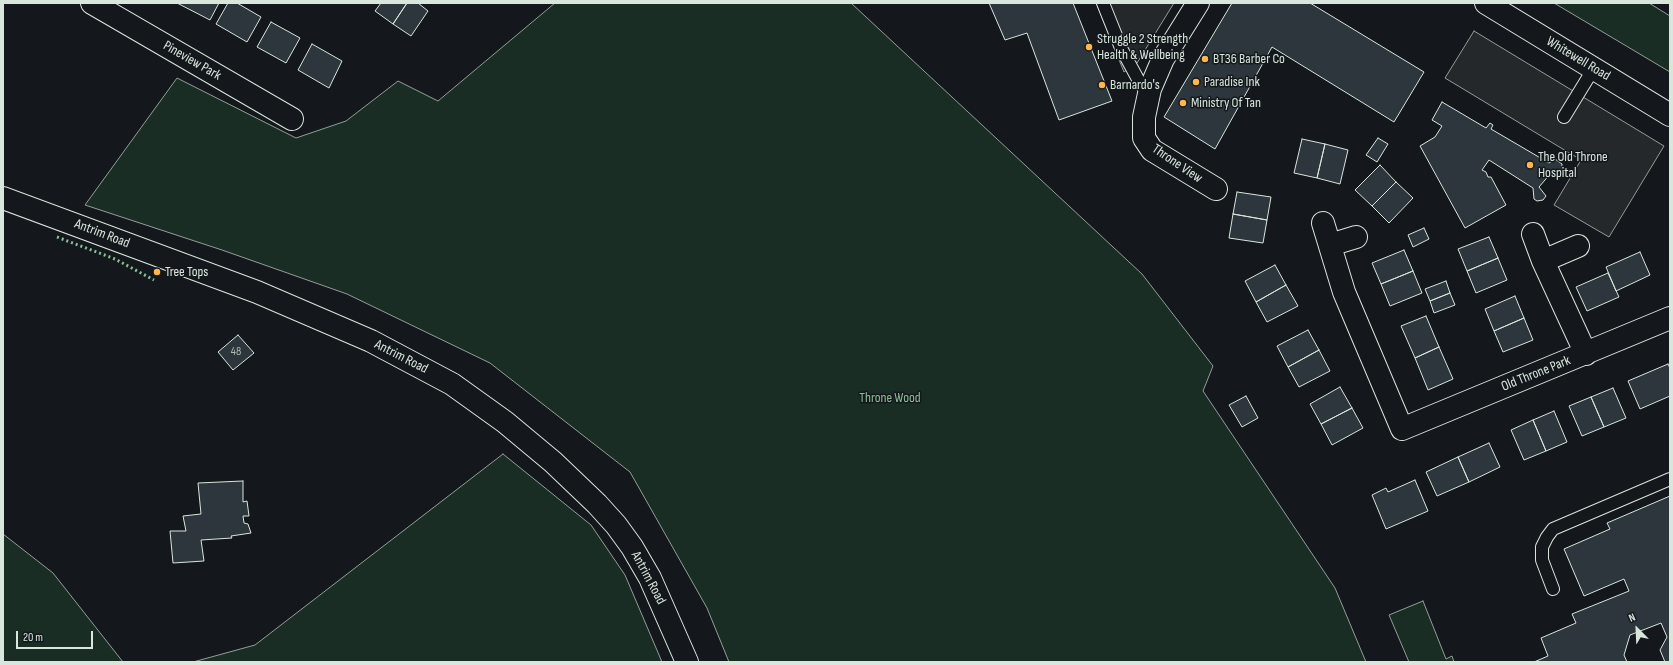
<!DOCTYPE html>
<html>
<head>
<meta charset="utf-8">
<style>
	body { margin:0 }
	#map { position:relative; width:1673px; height:665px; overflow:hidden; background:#14181c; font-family:"Sofia Sans Condensed",sans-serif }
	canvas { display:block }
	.frame { position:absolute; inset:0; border:4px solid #d8e6dc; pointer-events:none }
	.north { position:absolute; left:1617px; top:609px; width:40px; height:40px; -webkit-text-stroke:3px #14181c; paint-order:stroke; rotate:336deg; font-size:11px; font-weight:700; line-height:16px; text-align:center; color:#d8e6dc }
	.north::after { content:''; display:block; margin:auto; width:14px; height:18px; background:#d8e6dc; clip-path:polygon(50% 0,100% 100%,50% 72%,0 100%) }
	.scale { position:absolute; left:16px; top:631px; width:77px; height:18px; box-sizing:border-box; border:2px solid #d8e6dc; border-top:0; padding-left:5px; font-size:12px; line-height:14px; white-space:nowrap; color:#d8e6dc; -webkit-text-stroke:3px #14181c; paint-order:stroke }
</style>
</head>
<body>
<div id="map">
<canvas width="1673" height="665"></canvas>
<div class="frame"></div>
<div class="north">N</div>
<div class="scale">20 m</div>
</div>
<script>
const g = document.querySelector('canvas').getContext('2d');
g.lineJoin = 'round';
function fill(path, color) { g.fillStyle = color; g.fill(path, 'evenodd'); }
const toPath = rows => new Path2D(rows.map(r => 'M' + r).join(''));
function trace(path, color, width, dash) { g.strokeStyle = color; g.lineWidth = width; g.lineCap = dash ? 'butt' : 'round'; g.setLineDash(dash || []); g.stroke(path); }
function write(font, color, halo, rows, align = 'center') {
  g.font = font + ' "Sofia Sans Condensed",sans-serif'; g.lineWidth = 3; g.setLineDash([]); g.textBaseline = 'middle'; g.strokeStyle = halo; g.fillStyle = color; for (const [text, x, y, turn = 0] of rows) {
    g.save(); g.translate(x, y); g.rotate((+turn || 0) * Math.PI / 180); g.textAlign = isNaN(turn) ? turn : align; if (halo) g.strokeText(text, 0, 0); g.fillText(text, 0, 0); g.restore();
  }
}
const green = toPath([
	[555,3,851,3,1142,274,1213,366,1203,391,1335,588,1366,662,729,662,707,608,630,472,490,363,347,294,222,250,85,205,177,78,296,138,346,121,398,81,438,101,555,3],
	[1554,3,1649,3,1670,16,1670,72,1554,3],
	[503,454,591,525,625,575,662,662,193,662,255,645,503,454],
	[3,534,53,573,123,662,3,662,3,534],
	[1423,601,1446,659,1452,656,1454,662,1409,662,1389,615,1423,601]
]);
const parking = toPath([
	[1096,3,1174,3,1137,63,1124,72,1096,3],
	[1474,31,1664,146,1609,237,1554,205,1581,160,1445,78,1474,31]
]);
const building = toPath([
	[177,3,219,3,210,20,177,3],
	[228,3,237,3,261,17,247,42,216,24,228,3],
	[381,3,407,3,393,24,375,11,381,3],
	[407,3,418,3,428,11,411,36,393,24,407,3],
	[989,3,1073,3,1112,101,1059,120,1027,33,1005,40,989,3],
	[1232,3,1310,3,1424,72,1394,122,1272,47,1215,149,1164,117,1232,3],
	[271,22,300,38,286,63,257,47,271,22],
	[312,44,342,61,329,88,298,70,312,44],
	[1442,102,1486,128,1490,123,1493,125,1491,129,1549,163,1555,159,1562,164,1562,169,1559,173,1556,175,1551,173,1539,187,1546,196,1543,200,1537,201,1534,199,1533,188,1489,160,1482,170,1486,172,1488,177,1491,177,1506,205,1465,228,1420,146,1435,137,1442,126,1432,120,1442,102],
	[1378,138,1388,144,1377,162,1366,155,1378,138],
	[1302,139,1325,144,1317,178,1294,173,1302,139],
	[1325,144,1348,150,1340,184,1317,178,1325,144],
	[1380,165,1396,182,1372,206,1355,190,1380,165],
	[1396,182,1413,198,1389,223,1372,206,1396,182],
	[1237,192,1271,197,1267,220,1233,214,1237,192],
	[1233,214,1267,220,1263,243,1229,238,1233,214],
	[1424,228,1429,239,1413,247,1408,235,1424,228],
	[1489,237,1498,258,1467,271,1458,249,1489,237],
	[1404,250,1413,271,1381,284,1372,263,1404,250],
	[1640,252,1650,275,1616,291,1606,267,1640,252],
	[1498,258,1507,280,1476,293,1467,271,1498,258],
	[1275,265,1286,285,1256,302,1245,281,1275,265],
	[1413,271,1422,293,1390,306,1381,284,1413,271],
	[1608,273,1619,297,1587,311,1576,287,1608,273],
	[1446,281,1450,293,1430,301,1425,289,1446,281],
	[1286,285,1298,306,1267,322,1256,302,1286,285],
	[1450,293,1455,305,1434,313,1430,301,1450,293],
	[1515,296,1524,318,1494,331,1485,309,1515,296],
	[1426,316,1439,347,1415,358,1401,326,1426,316],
	[1524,318,1533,340,1503,352,1494,331,1524,318],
	[1308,330,1319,350,1288,367,1277,346,1308,330],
	[238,335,254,353,233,370,218,352,238,335],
	[1439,347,1453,379,1428,390,1415,358,1439,347],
	[1319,350,1330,371,1299,387,1288,367,1319,350],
	[1668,364,1670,368,1670,396,1640,409,1628,381,1668,364],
	[1340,387,1352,408,1321,424,1310,404,1340,387],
	[1613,388,1626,418,1604,427,1591,397,1613,388],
	[1246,396,1258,418,1242,427,1229,405,1246,396],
	[1591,397,1604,427,1582,436,1569,406,1591,397],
	[1352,408,1363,428,1332,445,1321,424,1352,408],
	[1554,411,1567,442,1546,451,1533,420,1554,411],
	[1533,420,1546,451,1524,460,1511,430,1533,420],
	[1489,443,1500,467,1469,482,1458,457,1489,443],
	[1458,457,1469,482,1437,496,1426,472,1458,457],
	[1415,480,1428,511,1386,529,1372,495,1386,488,1388,492,1415,480],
	[243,481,243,502,247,501,249,516,243,516,244,523,248,524,251,533,231,536,232,538,201,540,204,561,173,563,170,531,186,531,183,516,201,514,198,483,243,481],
	[1670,496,1670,662,1665,662,1660,650,1667,637,1661,623,1630,635,1624,655,1627,662,1534,662,1548,656,1541,638,1576,623,1572,614,1629,591,1624,579,1584,596,1564,549,1610,529,1607,523,1670,496]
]);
const lane = toPath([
	[1103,3,1121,48,1140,83,1149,95],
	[1564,117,1594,68],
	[1553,589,1542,560,1542,547,1547,537,1553,529,1670,479]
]);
const street = toPath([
	[92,3,292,119],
	[1198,3,1163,59,1150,89,1144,117,1144,138,1152,150,1216,189],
	[1323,223,1344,292,1402,429,1670,318],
	[1533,234,1543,261,1586,354],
	[1330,245,1356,237],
	[1543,261,1578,246]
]);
const secondary = toPath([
	[1486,3,1670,115]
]);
const primary = toPath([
	[3,198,257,292,371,341,452,384,505,422,553,462,597,504,616,525,632,547,650,578,687,662]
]);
const hedge = toPath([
	[57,237,115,259,154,280]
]);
const markers = [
	[1089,47,4,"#ffb74d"],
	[1205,59,4,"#ffb74d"],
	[1196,82,4,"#ffb74d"],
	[1102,85,4,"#ffb74d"],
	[1183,103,4,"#ffb74d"],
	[1530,165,4,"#ffb74d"],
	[157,272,4,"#ffb74d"]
];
const numberNames = [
	["48",236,352]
];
const poiNames = [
	["Struggle 2 Strength",1097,39],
	["Health & Wellbeing",1097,55],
	["BT36 Barber Co",1213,59],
	["Paradise Ink",1204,82],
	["Barnardo's",1110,85],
	["Ministry Of Tan",1191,103],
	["The Old Throne",1538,157],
	["Hospital",1538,173],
	["Tree Tops",165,272]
];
const streetNames = [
	["Whitewell Road",1578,59,31],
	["Pineview Park",192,61,30],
	["Throne View",1177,164,34],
	["Antrim Road",102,234,21],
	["Antrim Road",401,357,27],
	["Old Throne Park",1536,374,-22],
	["Antrim Road",648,578,62]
];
const parkNames = [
	["Throne Wood",890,398]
];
fill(green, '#1a2d24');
trace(green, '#939e99', 1);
fill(parking, '#24282b');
trace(parking, '#939e99', 1);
fill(building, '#2c363c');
trace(building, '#d8e6dc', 1);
trace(lane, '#d8e6dc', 14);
trace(street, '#d8e6dc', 24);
trace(secondary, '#d8e6dc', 24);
trace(primary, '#d8e6dc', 24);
trace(lane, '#14181c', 12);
trace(street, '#14181c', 22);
trace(secondary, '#14181c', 22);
trace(primary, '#14181c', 22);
trace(hedge, '#8ac095', 3, [2, 3]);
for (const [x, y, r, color] of markers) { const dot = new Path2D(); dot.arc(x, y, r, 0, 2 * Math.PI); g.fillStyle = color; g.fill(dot); trace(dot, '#14181c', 1.5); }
write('12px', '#adbab4', null, numberNames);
write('14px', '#d8e6dc', '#14181c', poiNames, 'left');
write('14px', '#d8e6dc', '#14181c', streetNames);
write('14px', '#8ac095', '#14181c', parkNames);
</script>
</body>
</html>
